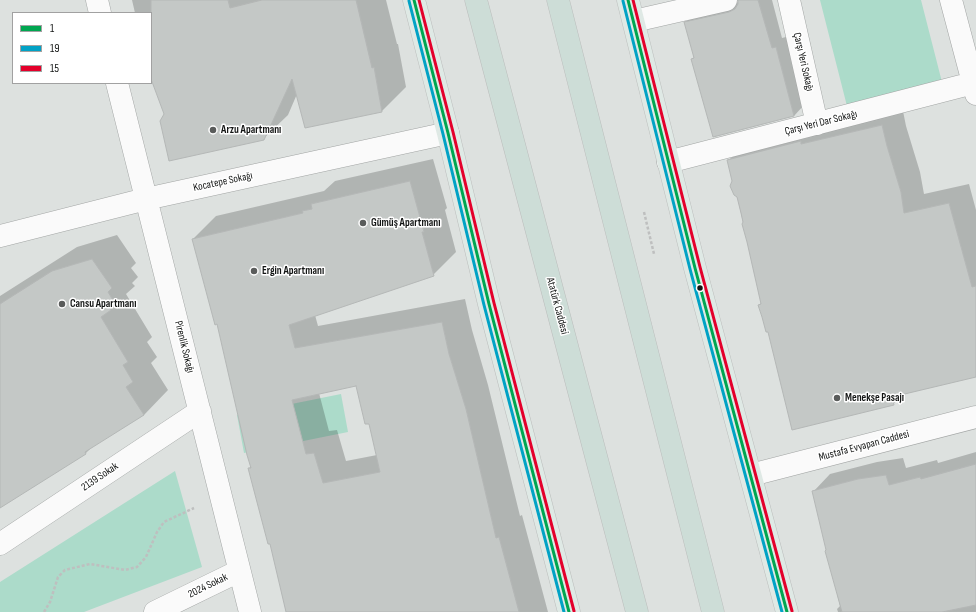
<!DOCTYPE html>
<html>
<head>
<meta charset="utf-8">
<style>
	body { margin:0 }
	#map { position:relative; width:976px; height:612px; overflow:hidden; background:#dde1df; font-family:"Sofia Sans Condensed",sans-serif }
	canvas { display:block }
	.legend { position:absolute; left:12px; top:12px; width:140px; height:72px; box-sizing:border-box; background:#fff; border:1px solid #a1a1a1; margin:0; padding:5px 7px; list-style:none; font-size:12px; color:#131514 }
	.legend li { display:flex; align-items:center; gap:8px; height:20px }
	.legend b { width:20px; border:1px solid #a1a1a1 }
</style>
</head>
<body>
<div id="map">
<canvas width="976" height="612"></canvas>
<ul class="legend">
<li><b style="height:5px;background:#00a651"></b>1</li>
<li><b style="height:5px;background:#01a2c5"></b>19</li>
<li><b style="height:5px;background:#e4002b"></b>15</li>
</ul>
</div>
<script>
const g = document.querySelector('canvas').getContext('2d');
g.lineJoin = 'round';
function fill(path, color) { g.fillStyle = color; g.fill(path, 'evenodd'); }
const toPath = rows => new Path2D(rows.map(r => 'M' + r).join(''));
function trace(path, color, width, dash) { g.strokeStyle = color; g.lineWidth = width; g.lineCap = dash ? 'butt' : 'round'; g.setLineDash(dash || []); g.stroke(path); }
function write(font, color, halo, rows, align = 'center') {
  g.font = font + ' "Sofia Sans Condensed",sans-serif'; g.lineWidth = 3; g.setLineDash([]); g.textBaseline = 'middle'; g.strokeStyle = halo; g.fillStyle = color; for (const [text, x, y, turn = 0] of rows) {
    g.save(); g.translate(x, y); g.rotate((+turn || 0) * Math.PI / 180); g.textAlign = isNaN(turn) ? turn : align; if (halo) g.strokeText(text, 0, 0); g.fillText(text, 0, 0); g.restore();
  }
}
const green = toPath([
	[820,0,921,0,943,86,848,110],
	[341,394,348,432,244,453,237,415],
	[175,471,202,567,84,612,0,612,0,582]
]);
const shadow = toPath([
	[132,0,386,0,397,44,398,44,406,87,382,111,306,127,297,94,288,115,263,139,165,114,151,74,151,13,135,13],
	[739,0,772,0,782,38,786,37,804,105,794,116,693,59,694,57,685,23,696,12,739,2],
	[902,106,906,126,920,172,924,194,969,184,976,210,976,376,904,394,893,404,768,330,759,305,761,303,729,160,748,140],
	[433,159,447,208,445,210,456,252,433,275,315,315,318,326,465,299,472,330,488,385,520,516,522,515,548,612,286,612,271,542,249,468,252,466,217,322,193,239,216,216,324,191,335,181],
	[357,385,370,423,377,455,346,461,337,430,329,431,319,393],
	[117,235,136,263,131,268,138,277,132,283,135,286,126,294,152,337,147,342,157,357,151,363,168,390,144,415,94,445,86,453,0,507,0,296,77,247],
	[976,452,976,612,838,612,837,609,840,606,837,594,838,593,813,492,830,474,877,462,903,458,906,468,937,460,938,463]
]);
const building = toPath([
	[151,0,228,0,230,8,262,0,356,0,372,68,374,67,382,112,305,128,292,79,264,140,169,161,160,121,164,114,151,79,151,0],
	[738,0,758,0,772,48,776,47,794,116,713,137,691,59,694,58,684,22,729,12,735,9,738,4,738,0],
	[882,125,887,146,901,192,904,213,949,203,972,287,976,286,976,377,892,397,894,405,792,430,768,332,766,332,762,317,758,305,761,304,747,242,742,224,743,222,741,213,737,197,734,195,730,186,732,181,727,160,801,141,801,144,882,125],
	[410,181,424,232,422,232,434,276,289,325,295,348,442,322,449,354,466,409,496,538,499,537,519,612,286,612,270,544,268,544,248,468,251,468,247,455,217,324,215,325,192,239,303,213,302,211,312,209,311,204,410,181],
	[356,386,365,424,369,424,380,472,323,483,314,453,306,454,292,400,356,386],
	[92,259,112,288,108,292,114,302,108,307,111,310,101,317,128,362,123,365,133,382,126,387,144,415,85,452,86,454,0,508,0,304,52,271,92,259],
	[976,464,976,605,942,612,842,612,825,551,826,550,812,491,858,479,886,475,889,485,920,477,921,479,976,464]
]);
const path = toPath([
	[644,212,654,254],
	[44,612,50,602,58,577,65,570,90,564,125,570,137,567,146,557,157,532,164,522,194,508]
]);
const minor = toPath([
	[97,0,100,13],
	[789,0,817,124],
	[951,0,976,94],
	[634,21,726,0],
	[117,83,250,612],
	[668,162,973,83],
	[0,236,146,199,448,133],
	[751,475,976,417],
	[0,544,200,411],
	[155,612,239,571]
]);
const major = toPath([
	[414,0,448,133,489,304,569,612],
	[628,0,695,268,787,612]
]);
const highway = toPath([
	[476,0,637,612],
	[558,0,713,612]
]);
const bus1 = toPath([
	[414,0,448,133,489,304,569,612],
	[628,0,695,268,787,612]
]);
const bus2 = toPath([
	[409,1,443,134,484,305,564,612],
	[623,1,690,269,782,612]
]);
const bus3 = toPath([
	[419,0,453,132,494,303,574,611],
	[633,0,700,267,792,611]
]);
const markers = [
	[213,130,4,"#5a5c5b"],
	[363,223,4,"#5a5c5b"],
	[254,271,4,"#5a5c5b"],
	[700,288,3.5,"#131514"],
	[62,304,4,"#5a5c5b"],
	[837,398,4,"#5a5c5b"]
];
const streetNames = [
	["Çarşı Yeri Sokağı",803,62,77],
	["Çarşı Yeri Dar Sokağı",821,123,-14],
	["Kocatepe Sokağı",223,182,-12],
	["Atatürk Caddesi",557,306,75],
	["Pirenlik Sokağı",184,347,76],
	["Mustafa Evyapan Caddesi",864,446,-15],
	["2139 Sokak",100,477,-34],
	["2024 Sokak",208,586,-26]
];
const poiNames = [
	["Arzu Apartmanı",221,130],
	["Gümüş Apartmanı",371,223],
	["Ergin Apartmanı",262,271],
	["Cansu Apartmanı",70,304],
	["Menekşe Pasajı",845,398]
];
fill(green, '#acdbca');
fill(shadow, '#0003');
fill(building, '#c4c8c6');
trace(building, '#b4b7b6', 1);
trace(minor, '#a2a5a4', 23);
trace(major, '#bbbdbc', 23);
trace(highway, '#bbbdbc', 23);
trace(path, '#bebfbf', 2.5, [3, 2]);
trace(minor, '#fafafa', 22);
trace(major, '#dfe9e5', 22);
trace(highway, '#cdddd7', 22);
trace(bus1, '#00a651', 3);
trace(bus2, '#01a2c5', 3);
trace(bus3, '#e4002b', 3);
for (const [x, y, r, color] of markers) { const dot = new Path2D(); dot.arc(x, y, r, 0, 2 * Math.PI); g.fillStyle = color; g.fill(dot); trace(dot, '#fff', 1.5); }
write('11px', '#131514', '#fff', streetNames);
write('bold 11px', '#131514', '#fff', poiNames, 'left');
</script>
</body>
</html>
